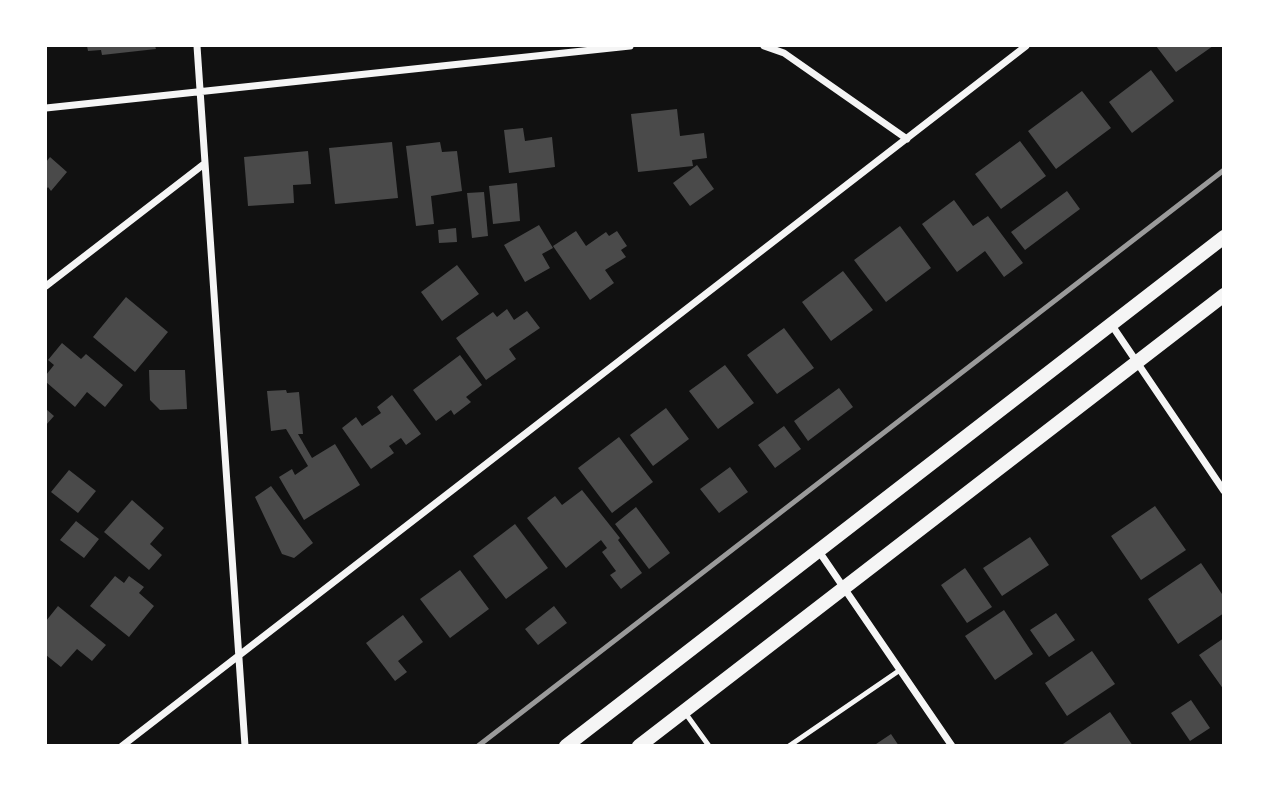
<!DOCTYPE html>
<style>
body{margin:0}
#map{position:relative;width:1269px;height:791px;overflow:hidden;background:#111;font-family:Roboto,sans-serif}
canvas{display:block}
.frame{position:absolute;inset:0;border:47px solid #fff;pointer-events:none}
</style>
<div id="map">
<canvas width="1269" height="791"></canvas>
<div class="frame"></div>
</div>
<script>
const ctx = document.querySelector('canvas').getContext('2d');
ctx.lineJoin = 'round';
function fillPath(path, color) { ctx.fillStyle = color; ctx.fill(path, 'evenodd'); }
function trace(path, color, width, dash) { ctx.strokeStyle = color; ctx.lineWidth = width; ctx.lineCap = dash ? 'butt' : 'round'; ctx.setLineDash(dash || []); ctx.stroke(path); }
fillPath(new Path2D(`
 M87,46H155L156,49L102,55L101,50L88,51Z
 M1156,46H1213L1176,72Z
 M1151,70L1174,101L1132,133L1109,102Z
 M1082,91L1111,128L1056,169L1028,131Z
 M677,109L680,136L704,133L707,158L692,160L693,166L638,172L631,114Z
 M523,128L525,141L552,137L555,167L509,173L504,130Z
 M1020,141L1046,176L1001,209L975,174Z
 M392,142L398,198L335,204L329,148Z
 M440,142L442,152L457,151L462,191L431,196L434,224L416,226L406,146Z
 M308,151L311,184L293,185L294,203L248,206L244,157Z
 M50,157L67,172L51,191L48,187L46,190V162Z
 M697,165L714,189L690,206L673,183Z
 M517,183L520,221L493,224L489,186Z
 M1067,191L1080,209L1025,250L1011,232Z
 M484,192L488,236L472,238L467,193Z
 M954,200L973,226L988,216L1023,263L1004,277L985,251L957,272L922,224Z
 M539,225L553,248L542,254L550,268L525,282L504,245Z
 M900,226L931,268L886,302L854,260Z
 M456,228L457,242L439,243L438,230Z
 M576,231L586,246L606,232L609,236L617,231L627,246L621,250L626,257L605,270L614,283L590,300L553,246Z
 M457,265L479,294L442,321L421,292Z
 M843,271L873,310L831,341L802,302Z
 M126,297L168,332L135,372L93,337Z
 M507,309L514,320L527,311L540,328L509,349L516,359L486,380L456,338L493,312L497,317Z
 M784,328L814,368L777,394L747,355Z
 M62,343L81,359L86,354L123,385L105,407L87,392L75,407L46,382V375L54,365L48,360Z
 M460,355L482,385L466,397L471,402L454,415L451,410L436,421L413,390Z
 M725,365L754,403L718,429L689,391Z
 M149,370H185L187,409L160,410L150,400Z
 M839,388L853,407L808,441L794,421Z
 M286,390L287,393L299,392L303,434H298L312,458L335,444L360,485L304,520L279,477L292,469L295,475L308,466L286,429L271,431L267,391Z
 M392,395L421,434L406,445L401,438L389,446L394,453L371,469L342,428L356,417L362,426L381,413L377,407Z
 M666,408L689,439L653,466L630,435Z
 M46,409L54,416L46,425Z
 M784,426L801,449L775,468L758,445Z
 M619,437L653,482L612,513L578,468Z
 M730,467L748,492L719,513L700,489Z
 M69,470L96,491L78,513L51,492Z
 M271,486L313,543L294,558L282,554L255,497Z
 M582,490L620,538L618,540L642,573L621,589L610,575L616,571L602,552L607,548L601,540L566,568L527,518L555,496L562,505Z
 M132,500L164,528L150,544L162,555L149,570L104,532Z
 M1155,506L1186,550L1141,580L1111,536Z
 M636,507L670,553L649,569L615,524Z
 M76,521L99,539L84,558L60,540Z
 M515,524L548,568L506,599L473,556Z
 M1030,537L1049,565L1002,596L983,568Z
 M1201,563L1224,597V613L1178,644L1148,599Z
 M965,568L992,607L967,623L941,585Z
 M460,570L489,609L450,638L420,599Z
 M115,576L124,583L129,576L144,587L139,593L154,606L129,637L90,606Z
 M58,606L106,645L92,661L77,649L61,667L46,655V621Z
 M554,606L567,623L538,645L525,629Z
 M1004,610L1033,654L995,680L965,636Z
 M1056,613L1075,640L1049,657L1030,630Z
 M403,615L423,642L398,661L407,672L395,681L366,643Z
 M1224,638V690L1199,655Z
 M1092,651L1115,684L1067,716L1045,683Z
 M1191,700L1210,728L1190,741L1171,713Z
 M1110,712L1133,746H1060Z
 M891,734L899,746H873Z`), '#4a4a4a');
trace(new Path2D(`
 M686,714L709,746
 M789,746L900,670`), '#f5f5f5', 5);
trace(new Path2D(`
 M197,46L245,746
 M764,46L784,53L907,139
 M46,108L630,46
 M46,286L204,164
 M1111,324L1224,491
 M818,550L952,746
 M122,746L1026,46`), '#f5f5f5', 7);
trace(new Path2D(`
 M566,746L1224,237
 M639,746L1224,295`), '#f5f5f5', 14);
trace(new Path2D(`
 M478,746L1224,170`), '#9a9a9a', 5);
</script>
